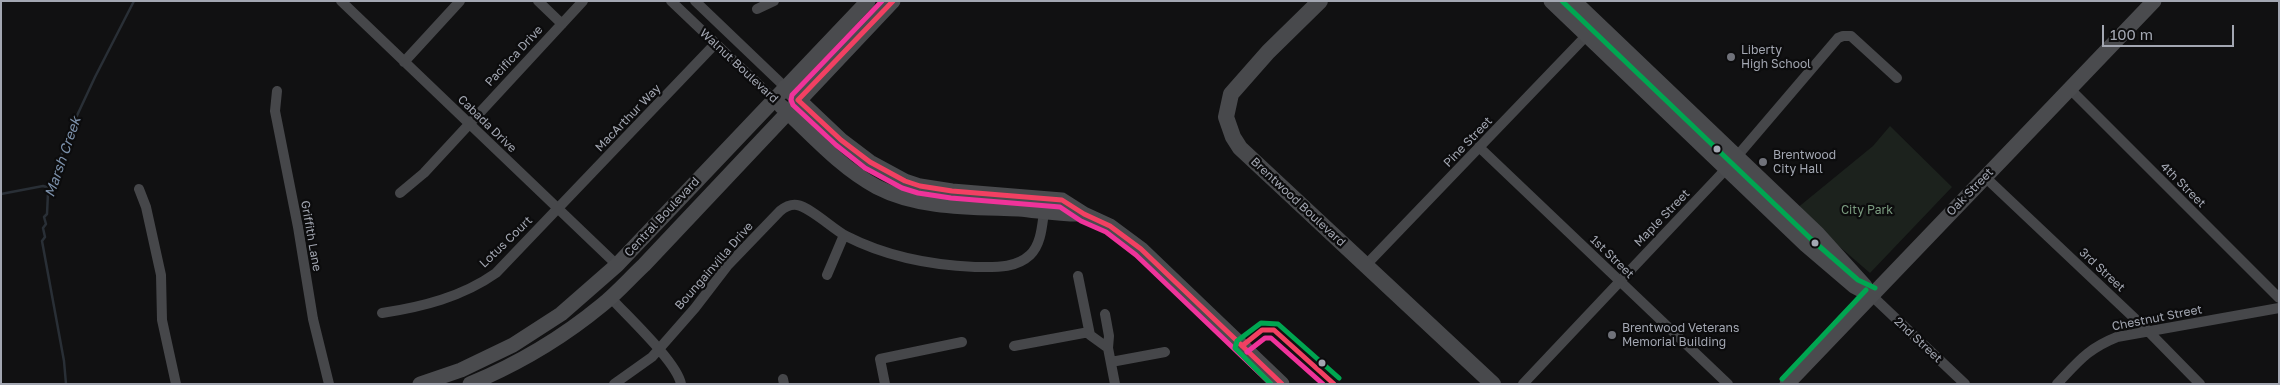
<!DOCTYPE html>
<style>
body{margin:0}
#map{position:relative;width:2280px;height:385px;overflow:hidden;background:#111112;font-family:"Golos Text",sans-serif}
canvas{display:block}
.frame{position:absolute;inset:0;border:2px solid #a3a7b2;pointer-events:none}
.scale{position:absolute;left:2102px;top:25px;width:132px;height:22px;box-sizing:border-box;border:2px solid #a3a7b2;border-top:0;padding-left:6px;font-size:15px;line-height:18px;white-space:nowrap;color:#a3a7b2;-webkit-text-stroke:4px #0c0c0d;paint-order:stroke}
</style>
<div id="map">
<canvas width="2280" height="385"></canvas>
<div class="frame"></div>
<div class="scale">100 m</div>
</div>
<script>
const ctx = document.querySelector('canvas').getContext('2d');
ctx.lineJoin = 'round';
function fillPath(path, color) { ctx.fillStyle = color; ctx.fill(path, 'evenodd'); }
function trace(path, color, width, dash) { ctx.strokeStyle = color; ctx.lineWidth = width; ctx.lineCap = dash ? 'butt' : 'round'; ctx.setLineDash(dash || []); ctx.stroke(path); }
function drawText(font, color, halo, rows, align = 'center') {
  ctx.font = font + ' "Golos Text",sans-serif'; ctx.lineWidth = 4.5; ctx.setLineDash([]); ctx.textBaseline = 'middle'; ctx.strokeStyle = halo; ctx.fillStyle = color; for (const [text, x, y, turn = 0] of rows) {
    ctx.save(); ctx.translate(x, y); ctx.rotate((+turn || 0) * Math.PI / 180); ctx.textAlign = isNaN(turn) ? turn : align; if (halo) ctx.strokeText(text, 0, 0); ctx.fillText(text, 0, 0); ctx.restore();
  }
}
fillPath(new Path2D(`
 M1890,126L1952,187L1870,273L1796,209L1873,146Z`), '#1c221d');
trace(new Path2D(`
 M1,194L43,186L50,188
 M66,384L64,361L42,241L45,237L43,228L46,224L44,217L47,214L48,193L67,140V137L95,77L134,1`), '#292f36', 2.5);
trace(new Path2D(`
 M341,1L617,265
 M538,1L562,24
 M671,1L774,99
 M695,1L785,87
 M757,9L774,1
 M404,62L460,1
 M2070,89L2279,298
 M277,91L275,111L298,227L313,319L329,384
 M1479,147L1728,384
 M1985,177L2148,331L2200,384
 M139,189L146,207L161,275L162,320L176,384
 M400,193L424,173L583,1
 M1366,265L1587,35
 M827,275L844,235
 M1078,276L1090,335L1108,348L1115,384
 M1871,295L1965,384
 M610,297C627,316 677,362 681,384
 M382,313C422,307 462,297 496,273L715,44
 M1105,314L1109,336L1108,348
 M1014,346L1089,332
 M1111,362L1165,352
 M783,379L784,384
 M614,384L652,357L695,308L728,265L780,211C785,207 791,204 797,205C810,207 833,229 846,236C887,257 929,265 975,267C994,267 1015,269 1030,255C1041,245 1042,226 1044,212
 M885,384L880,359L962,342
 M1523,384L1727,168L1838,38L1843,36H1851L1897,78
 M2057,384C2078,362 2087,349 2117,337L2279,308`), '#46474a', 10);
trace(new Path2D(`
 M1551,1L1806,245L1854,286L1871,295
 M1574,1L1818,234L1865,286
 M785,87L841,140L870,162L905,181L920,186L952,191L1062,200L1084,214L1110,226L1141,249L1282,384
 M781,106C811,134 841,168 877,187C919,209 973,207 1019,209C1041,211 1062,215 1084,214
 M420,384L461,370L513,345L561,314L617,265L868,1
 M470,384C518,364 562,338 602,305C617,293 630,278 644,265L893,1
 M1787,384L2154,1`), '#4a4b4e', 15);
trace(new Path2D(`
 M1320,1L1268,52L1231,94L1226,117L1233,137L1240,148L1493,384`), '#48494c', 16);
trace(new Path2D(`
 M893,1L798,100L841,140L870,162L905,181L920,186L952,191L1062,200L1084,214L1110,226L1141,249L1282,384
 M1242,346L1262,330H1274L1334,384`), '#f24062', 5);
trace(new Path2D(`
 M882,1L792,95L791,100L793,105L836,145L865,168L902,188L918,193L951,198L1060,207L1081,221L1106,232L1136,255L1271,384
 M1247,352L1265,338H1271L1323,384`), '#ef339a', 5);
trace(new Path2D(`
 M1562,1L1811,239L1858,280L1875,288
 M1782,379L1866,290
 M1271,384L1235,348L1237,341L1261,323L1278,324L1339,378`), '#00a651', 5);
for (const [x, y, r, color] of [
 [1731,57,5,"#70727a"],
 [1717,149,4.5,"#a3a7b2"],
 [1763,162,5,"#70727a"],
 [1815,243,4.5,"#a3a7b2"],
 [1612,335,5,"#70727a"],
 [1322,363,4.5,"#a3a7b2"]
]) { const dot = new Path2D(); dot.arc(x, y, r, 0, 2 * Math.PI); ctx.fillStyle = color; ctx.fill(dot); trace(dot, '#0c0c0d', 2); }
drawText('12px', '#a3a7b2', '#0c0c0d', [
 ["Liberty",1741,50],
 ["High School",1741,64],
 ["Brentwood",1773,155],
 ["City Hall",1773,169],
 ["Brentwood Veterans",1622,328],
 ["Memorial Building",1622,342]
], 'left');
drawText('12px', '#a3a7b2', '#0c0c0d', [
 ["Pacifica Drive",514,56,-47],
 ["Walnut Boulevard",739,66,43],
 ["MacArthur Way",628,118,-46],
 ["Cabada Drive",487,124,44],
 ["Pine Street",1468,142,-46],
 ["4th Street",2183,185,45],
 ["Oak Street",1970,192,-46],
 ["Brentwood Boulevard",1298,202,43],
 ["Central Boulevard",662,217,-47],
 ["Maple Street",1662,218,-46],
 ["Griffith Lane",311,236,80],
 ["Lotus Court",506,242,-44],
 ["1st Street",1612,257,44],
 ["Boungainvilla Drive",714,266,-49],
 ["3rd Street",2102,270,43],
 ["Chestnut Street",2157,318,-11],
 ["2nd Street",1918,340,43]
]);
drawText('12px', '#7b9c80', '#0c0c0d', [
 ["City Park",1867,210]
]);
drawText('italic 14px', '#7c91ab', '#0c0c0d', [
 ["Marsh Creek",63,157,-71]
]);
</script>
